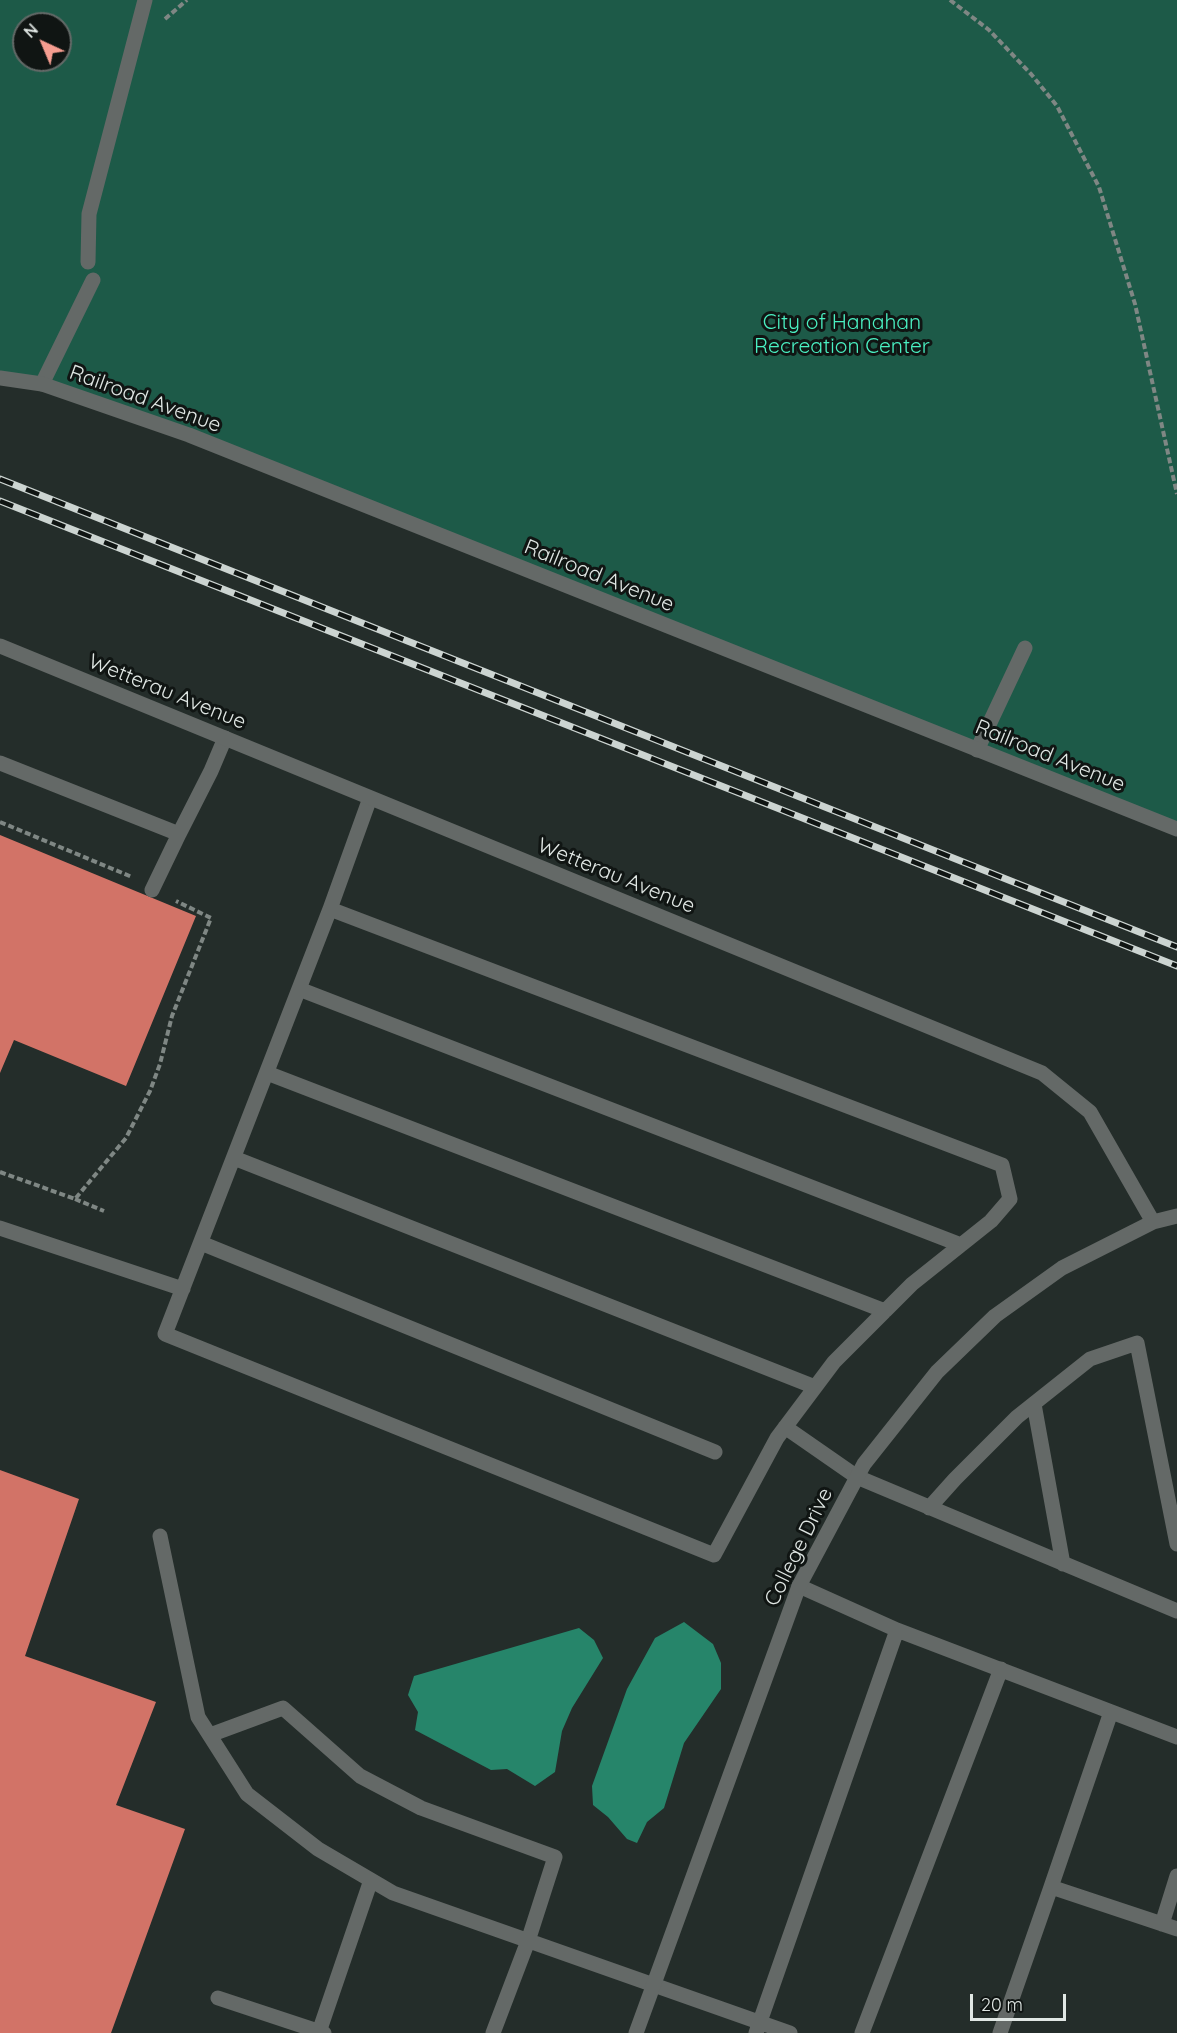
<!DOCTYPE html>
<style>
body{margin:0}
#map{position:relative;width:1177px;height:2033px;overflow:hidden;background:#242d2a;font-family:Quicksand,sans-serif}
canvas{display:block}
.north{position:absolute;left:12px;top:12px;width:60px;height:60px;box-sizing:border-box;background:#101513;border:2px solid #636967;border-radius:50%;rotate:316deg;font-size:16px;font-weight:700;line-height:24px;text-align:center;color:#e0e7e4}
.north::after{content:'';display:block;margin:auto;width:21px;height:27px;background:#f59d90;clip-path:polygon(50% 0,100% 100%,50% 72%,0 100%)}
.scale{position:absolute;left:970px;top:1994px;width:96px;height:27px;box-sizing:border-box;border:3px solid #e0e7e4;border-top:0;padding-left:8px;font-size:18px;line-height:21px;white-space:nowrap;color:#e0e7e4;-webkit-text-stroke:4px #101513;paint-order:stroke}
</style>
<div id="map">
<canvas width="1177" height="2033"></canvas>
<div class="north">N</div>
<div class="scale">20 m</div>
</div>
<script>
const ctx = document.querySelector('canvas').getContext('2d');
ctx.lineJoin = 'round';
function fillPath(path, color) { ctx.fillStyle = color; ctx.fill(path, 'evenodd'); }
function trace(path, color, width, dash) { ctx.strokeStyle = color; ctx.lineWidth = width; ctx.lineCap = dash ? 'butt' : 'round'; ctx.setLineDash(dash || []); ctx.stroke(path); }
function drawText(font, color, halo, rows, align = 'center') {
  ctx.font = font + ' Quicksand,sans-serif'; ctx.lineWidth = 6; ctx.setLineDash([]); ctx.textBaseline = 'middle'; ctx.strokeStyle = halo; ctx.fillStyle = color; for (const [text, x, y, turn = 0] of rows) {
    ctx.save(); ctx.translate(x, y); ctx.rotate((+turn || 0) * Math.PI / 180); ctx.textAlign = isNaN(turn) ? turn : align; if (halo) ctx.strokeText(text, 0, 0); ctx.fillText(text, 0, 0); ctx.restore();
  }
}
fillPath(new Path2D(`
 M0,0H1177V829L189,435L0,378ZM24,24H60V60H24Z`), '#1d5a48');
fillPath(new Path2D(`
 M684,1622L713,1644L721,1663V1689L684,1743L664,1808L647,1822L637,1843L627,1839L608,1817L593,1805L592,1786L627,1689L655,1638Z
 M579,1628L594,1640L603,1658L572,1708L562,1731L555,1772L535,1786L507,1769L491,1770L415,1730L418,1712L408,1695L414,1676Z`), '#26856a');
fillPath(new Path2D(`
 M0,835L196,916L126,1086L14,1040L0,1073Z
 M0,1470L79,1499L25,1656L156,1702L116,1805L185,1829L111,2033H0Z`), '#d27367');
trace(new Path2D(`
 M950,0L989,30L1031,74L1057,106L1099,187L1135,304L1177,494
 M165,19L187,0
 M0,822L132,877
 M0,1172L75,1199L126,1138L150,1091L160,1064L172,1016L211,918L176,901
 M75,1199L104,1211`), '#7f8784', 4, [6, 3]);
trace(new Path2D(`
 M88,262L89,214L145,0
 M42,384L93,280
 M977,750L1025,648
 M0,763L179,834L211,771L225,738
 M152,890L179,834
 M330,909L1002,1165L1010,1199L991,1221L912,1284L834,1362L777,1438L714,1555L165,1334L330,909L370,798
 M299,989L961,1245
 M267,1073L885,1311
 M234,1158L815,1387
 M0,1228L183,1289
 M201,1243L715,1452
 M1034,1404L1063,1564
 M785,1427L857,1477L1177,1611
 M929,1508L955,1479L1017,1417L1090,1359L1137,1343L1177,1544
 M160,1536L198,1717L247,1794L318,1849L393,1893L790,2033
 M799,1586L897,1630
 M210,1735L283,1708L360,1776L421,1808L555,1857L528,1941L493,2033
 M1051,1887L1111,1712
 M1162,1924L1177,1876
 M218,1998L324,2033
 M319,2032L371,1880
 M756,2033L897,1630L1177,1737
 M862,2033L1001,1669
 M1000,2033L1051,1887L1177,1929`), '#646967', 15);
trace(new Path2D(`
 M0,378L42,384L189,435L1177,829
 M0,646L1042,1073L1090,1112L1153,1222
 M636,2033L799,1586L864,1464L937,1372L995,1316L1062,1268L1153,1222L1177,1216`), '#646967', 15);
const rail = new Path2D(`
 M0,479L1177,947
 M0,501L1177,966`);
trace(rail, '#ccd4d1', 7);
trace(rail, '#101513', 4.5, [14]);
drawText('21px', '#4af0c2', '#101513', [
 ["City of Hanahan",842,323],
 ["Recreation Center",842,347]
]);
drawText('21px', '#e0e7e4', '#101513', [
 ["Railroad Avenue",145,399,20],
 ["Railroad Avenue",599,576,22],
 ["Wetterau Avenue",167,692,22],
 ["Railroad Avenue",1050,756,22],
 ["Wetterau Avenue",616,876,22],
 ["College Drive",799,1547,-64]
]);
</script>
